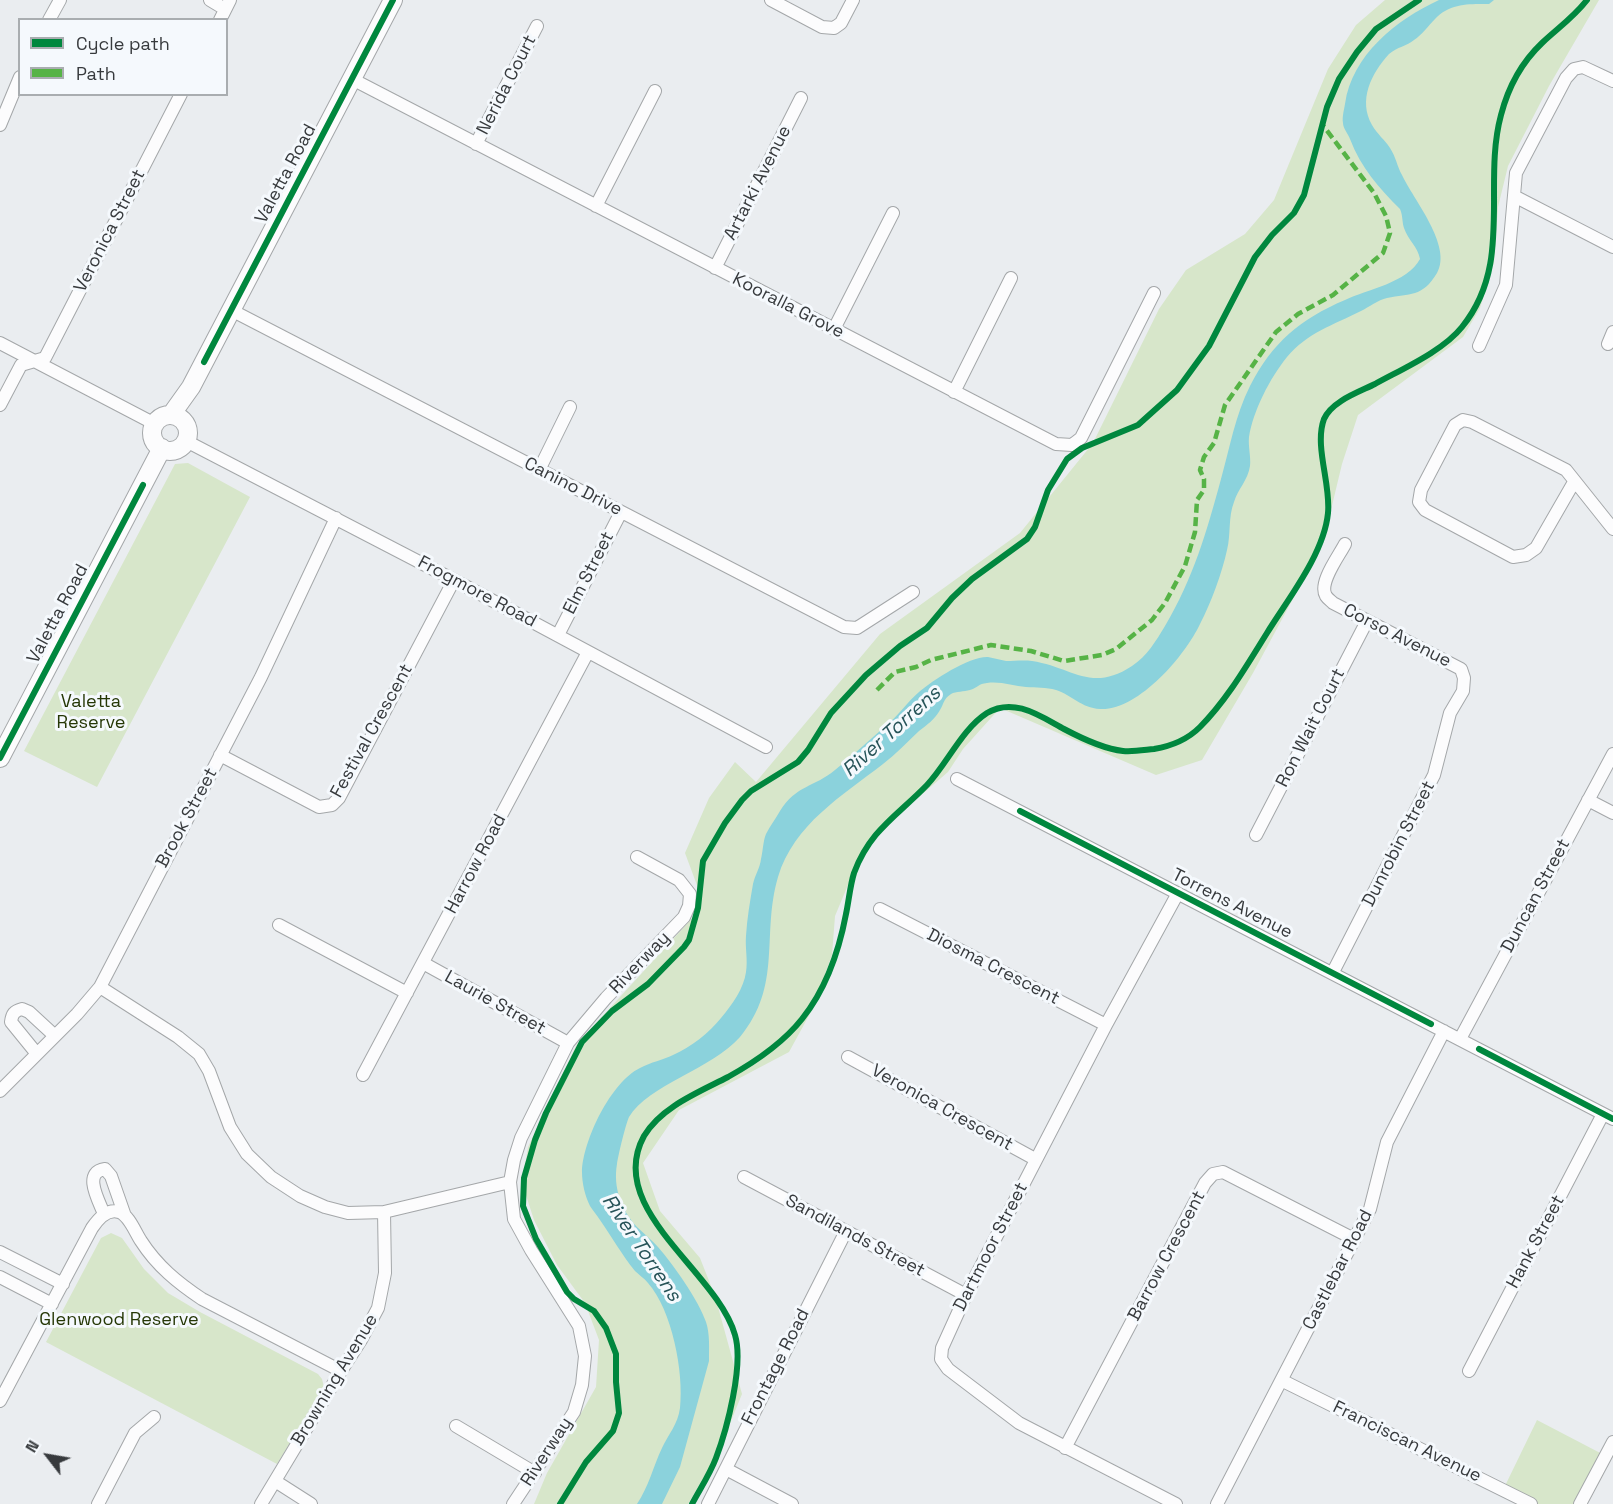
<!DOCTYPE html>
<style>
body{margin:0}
#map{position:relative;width:1613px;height:1504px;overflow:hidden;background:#eaedf0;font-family:"Space Grotesk",sans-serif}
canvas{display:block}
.legend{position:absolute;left:18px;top:18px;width:210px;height:78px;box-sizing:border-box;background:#f5f9fd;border:2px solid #a9adb0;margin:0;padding:8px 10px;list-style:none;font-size:18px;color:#373a3d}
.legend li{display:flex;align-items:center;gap:12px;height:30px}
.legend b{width:30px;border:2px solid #a9adb0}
.north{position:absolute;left:18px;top:1426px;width:60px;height:60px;-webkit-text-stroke:4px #f5f9fd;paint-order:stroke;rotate:301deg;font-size:16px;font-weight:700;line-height:24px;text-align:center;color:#373a3d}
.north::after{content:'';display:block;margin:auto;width:21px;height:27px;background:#373a3d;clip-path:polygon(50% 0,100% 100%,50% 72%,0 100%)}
</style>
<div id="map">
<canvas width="1613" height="1504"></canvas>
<ul class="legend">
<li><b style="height:8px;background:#00873e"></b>Cycle path</li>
<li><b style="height:8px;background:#56b346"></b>Path</li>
</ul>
<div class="north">N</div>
</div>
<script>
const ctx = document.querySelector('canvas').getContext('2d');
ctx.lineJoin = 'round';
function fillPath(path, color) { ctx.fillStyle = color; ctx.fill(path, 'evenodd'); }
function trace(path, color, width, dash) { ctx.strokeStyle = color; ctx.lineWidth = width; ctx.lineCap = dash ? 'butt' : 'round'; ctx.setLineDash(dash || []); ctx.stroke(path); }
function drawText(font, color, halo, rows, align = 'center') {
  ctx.font = font + ' "Space Grotesk",sans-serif'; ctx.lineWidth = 6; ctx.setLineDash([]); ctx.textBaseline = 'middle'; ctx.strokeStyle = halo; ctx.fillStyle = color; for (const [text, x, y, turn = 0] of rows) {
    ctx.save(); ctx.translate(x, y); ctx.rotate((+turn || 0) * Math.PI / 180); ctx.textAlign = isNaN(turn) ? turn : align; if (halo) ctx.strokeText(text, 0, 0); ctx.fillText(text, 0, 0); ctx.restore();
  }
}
fillPath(new Path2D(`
 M1385,0H1599L1549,86L1508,166L1498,207L1494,262L1480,308L1463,337L1358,415L1342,464L1323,543L1253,673L1202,760L1156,775L1000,708L963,749L948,772L898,815L861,854L835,916L832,955L812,1010L789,1052L679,1110L643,1163L660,1211L700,1258L715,1296L742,1394L718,1453L688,1504H534L547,1473L596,1387L599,1340L585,1303L557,1265L534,1220L522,1183L528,1147L577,1044L695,915L701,896L685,853L709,798L735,762L756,782L880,634L1020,533L1093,443L1159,309L1186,270L1245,234L1274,200L1328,69L1356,25Z
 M188,463L250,497L97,787L24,751L175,464Z
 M111,1233L122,1238L144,1269L168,1293L200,1312L318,1374L322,1379L324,1387L277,1464L46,1342L101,1238Z
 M1537,1420L1606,1456L1580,1504H1531L1503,1490Z`), '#d7e6ca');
fillPath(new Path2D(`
 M1439,0H1494L1489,4C1469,4 1450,3 1435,19C1428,26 1422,35 1414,40C1407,46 1397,47 1389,54C1371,74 1358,100 1372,125C1377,134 1385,140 1390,148C1396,157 1397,166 1402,175C1413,199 1453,246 1437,273C1422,298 1410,293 1387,298C1378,300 1369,307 1361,311C1333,325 1307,333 1287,357C1270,378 1253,411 1249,437C1248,446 1251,457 1250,466C1248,480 1238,489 1234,502C1228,517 1231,534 1227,550C1222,573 1211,603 1200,624C1185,656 1138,711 1100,709C1081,708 1072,695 1056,690C1046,687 1036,688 1026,687C1014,686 1000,681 987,683C978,684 979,687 970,690C964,692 956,691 951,694C943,699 944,704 940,710C935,719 927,725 919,731C907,742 896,754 883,764C842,796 794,824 778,877C761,935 783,985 740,1037C712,1069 648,1085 629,1117C626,1123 618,1156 617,1164C613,1187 621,1210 637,1227C644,1234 652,1240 658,1247C673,1264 699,1301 706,1322C710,1334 709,1348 709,1361L680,1467L662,1504H637C649,1486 653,1467 662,1448C668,1435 678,1424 680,1408C684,1372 672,1310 648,1283C644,1278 639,1275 635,1271C622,1255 612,1237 600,1220C597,1215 593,1211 590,1206C585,1196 582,1183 582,1172C583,1140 611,1082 640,1068C651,1062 663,1060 673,1055C691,1047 709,1033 721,1018C732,1005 744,988 746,972C748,960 745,948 746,936C747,919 750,901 753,884C755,875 760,868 761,859C763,851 763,841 766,834C770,826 776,818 780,811C796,785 815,787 835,770C854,755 870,739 888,724C899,715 907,702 919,692C933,680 970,656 988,657C994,658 1000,660 1006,661C1014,661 1024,660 1032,661C1072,667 1091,693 1132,666C1147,656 1156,641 1165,626C1193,579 1207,531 1221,479C1230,447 1235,416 1250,386C1272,343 1300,319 1345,300C1368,289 1407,283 1420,259C1418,247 1408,240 1404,228C1402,222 1403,216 1400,209C1379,188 1361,168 1350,139C1348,134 1343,128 1343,123C1342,117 1344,110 1345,104C1352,55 1396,20 1439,0Z`), '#8bd2dc');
const street = new Path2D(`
 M210,0L225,9
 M771,0L822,27L834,28L841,23L853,0
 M49,20L60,0
 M220,20L230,0
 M352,79L1056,444L1072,445L1081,438L1154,293
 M0,125L20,77
 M476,144L537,26
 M1514,196L1613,247
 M596,206L655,91
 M715,268L801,98
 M231,310L844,627L857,628L913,592
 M834,329L893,213
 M0,343L155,424
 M1608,344L1613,332
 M1479,346L1506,285L1516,173L1566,78L1574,69L1583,67L1613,81
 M954,392L1011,278
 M0,405L21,365L45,358L181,94
 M186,441L454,580L766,747
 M539,470L570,407
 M1574,482L1536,548L1526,555L1513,557L1425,510L1419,502L1421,490L1455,425L1463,420L1472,422L1566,470L1613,529
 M558,635L621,512
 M220,755L319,807L332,805L339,798L454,580
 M957,779L1613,1119
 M1588,800L1613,813
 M1256,835L1367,621
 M880,909L1106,1025
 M279,925L407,993
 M423,963L568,1043
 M1333,972L1434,775L1450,713L1463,691L1464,678L1461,669L1333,603C1331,601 1328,599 1326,596C1318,583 1339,556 1345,544
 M100,987L178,1037L199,1054L209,1071L230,1127L247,1154L271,1177L300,1196L325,1207L348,1213L384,1212L510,1182
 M1460,1039L1613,754
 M37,1054L11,1022C12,1014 14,1011 22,1009L29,1012L55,1036
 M848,1057L1035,1159
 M363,1075L588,652
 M0,1091L77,1014L100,987L261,677L336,518
 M744,1177L966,1295
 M104,1214C99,1201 82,1172 105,1169L111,1176L125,1216
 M0,1252L63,1284
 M0,1277L52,1304
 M1469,1371L1603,1114
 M1283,1381L1531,1504
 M0,1401L92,1228C98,1219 107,1208 119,1212C129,1215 135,1232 141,1241C157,1266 178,1283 202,1299L341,1371
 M456,1426L535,1473
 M1065,1448L1205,1183L1213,1174L1223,1172L1354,1239
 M726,1469L792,1504
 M275,1481L311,1504
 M98,1504L135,1433L154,1417
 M261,1504L341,1371L361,1340L378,1308L385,1273L384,1212
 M513,1504L574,1412L582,1385L585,1356L579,1326L531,1250L514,1219L510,1182L514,1160L521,1138L568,1043L606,998L684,917L689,906L690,894L679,880L637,857
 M708,1504L846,1231
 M1176,1504L1019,1423L948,1369L941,1359L942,1348L966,1295L1106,1025L1178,893
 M1217,1504L1370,1209L1387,1142L1444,1031
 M1580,1504L1613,1442`);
const secondary = new Path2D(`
 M171,415L191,387L393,0
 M152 433a18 18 0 1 1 36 0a18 18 0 1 1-36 0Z
 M0,758L162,448`);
trace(street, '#a4a7a9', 14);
trace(secondary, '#a4a7a9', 20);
trace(street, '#fcfcfd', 12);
trace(secondary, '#fcfcfd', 18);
trace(new Path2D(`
 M877,690L895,672L916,667L931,660L991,645L1031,651L1064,661L1102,655L1116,649L1152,620L1165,603L1185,566L1195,532L1197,500L1204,490V479L1200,470L1204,457L1214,443L1225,405L1276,332L1298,314L1333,295L1383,253L1390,233L1386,216L1374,193L1322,124`), '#56b346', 4.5, [9, 4.5]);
trace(new Path2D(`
 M204,362L393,0
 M0,758L143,485
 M1020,811L1431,1024
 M1479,1049L1613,1119
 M560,1504L586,1462L613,1431L619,1413L616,1382V1354L606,1328L594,1311L574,1299L567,1292L536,1239L523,1206L524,1178L535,1140L546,1113L582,1042L612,1011L648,984L684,947L689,940L698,908L703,861L725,823L742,800L751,791L798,762L808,750L831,713L866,675L900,646L927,628L952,598L972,579L1027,539L1035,527L1048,490L1067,459L1082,448L1138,425L1177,390L1209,346L1255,257L1272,235L1294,213L1304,195L1327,107L1339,79L1357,52L1376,29L1419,0
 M692,1504C700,1489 710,1474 716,1458C727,1429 744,1365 735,1335C717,1271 604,1209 644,1136C661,1107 699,1092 728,1077C755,1062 783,1043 802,1019C826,989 839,951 846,914C849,900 850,886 854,873C870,830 897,816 927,785C947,764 962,729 987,713C1014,697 1040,716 1064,729C1081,738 1104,749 1123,751C1133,752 1144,750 1154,749C1172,746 1187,740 1200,727C1227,700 1247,665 1267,633C1288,599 1324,554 1328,513C1331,484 1314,446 1324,419C1332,401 1359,392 1375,384C1402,369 1443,351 1462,327C1514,263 1482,185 1501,115C1508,88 1522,62 1542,43C1558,28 1574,17 1587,0`), '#00873e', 6);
drawText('18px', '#373a3d', '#f5f9fd', [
 ["Nerida Court",507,85,-63],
 ["Valetta Road",286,174,-62],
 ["Artarki Avenue",758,183,-63],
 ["Veronica Street",110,231,-63],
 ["Kooralla Grove",788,306,27],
 ["Canino Drive",573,487,27],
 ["Elm Street",589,573,-63],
 ["Frogmore Road",477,592,28],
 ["Valetta Road",58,614,-62],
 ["Corso Avenue",1397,636,27],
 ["Ron Wait Court",1311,728,-63],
 ["Festival Crescent",372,731,-61],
 ["Brook Street",187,818,-62],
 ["Dunrobin Street",1399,844,-63],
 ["Harrow Road",476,864,-62],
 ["Duncan Street",1536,896,-62],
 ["Torrens Avenue",1232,904,27],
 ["Riverway",640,963,-46],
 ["Diosma Crescent",993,967,27],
 ["Laurie Street",495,1003,29],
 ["Veronica Crescent",942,1108,29],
 ["Sandilands Street",855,1236,28],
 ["Hank Street",1536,1242,-62],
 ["Dartmoor Street",991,1247,-63],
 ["Barrow Crescent",1167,1256,-62],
 ["Castlebar Road",1338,1270,-63],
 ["Frontage Road",776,1367,-63],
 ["Browning Avenue",335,1380,-59],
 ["Franciscan Avenue",1407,1442,26],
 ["Riverway",547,1452,-57]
]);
drawText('18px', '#263807', '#f5f9fd', [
 ["Valetta",91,702],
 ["Reserve",91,723],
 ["Glenwood Reserve",119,1320]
]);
drawText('italic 20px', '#275459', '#f5f9fd', [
 ["River Torrens",892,732,-42],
 ["River Torrens",641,1248,56]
]);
</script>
